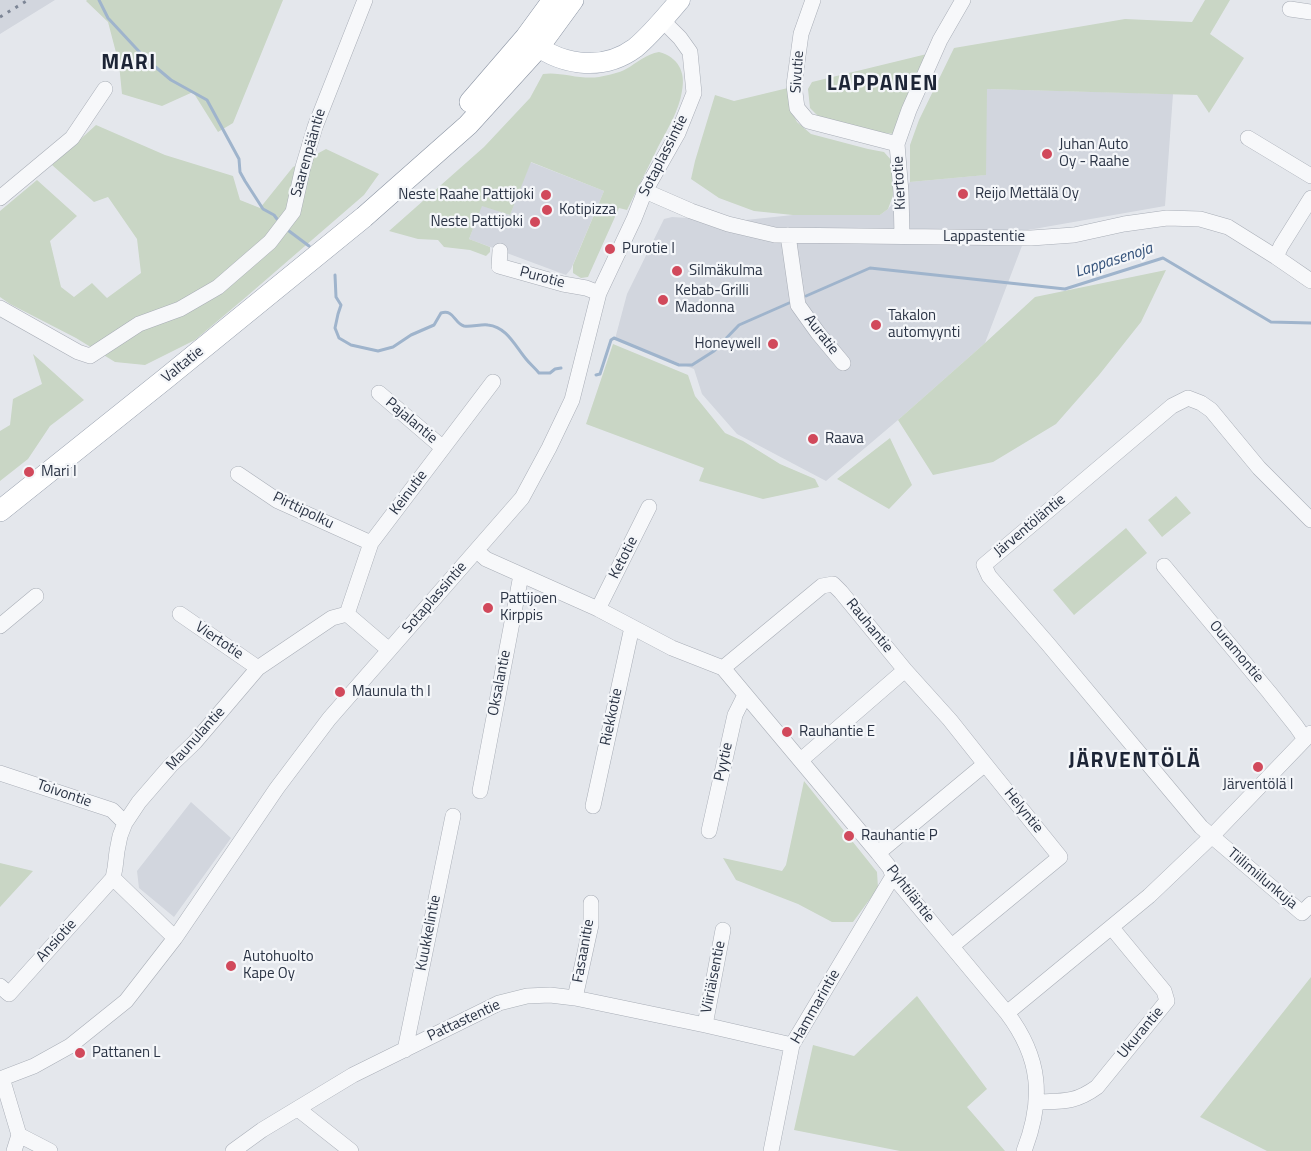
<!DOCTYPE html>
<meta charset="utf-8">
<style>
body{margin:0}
canvas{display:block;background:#e4e7ec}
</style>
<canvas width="1311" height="1151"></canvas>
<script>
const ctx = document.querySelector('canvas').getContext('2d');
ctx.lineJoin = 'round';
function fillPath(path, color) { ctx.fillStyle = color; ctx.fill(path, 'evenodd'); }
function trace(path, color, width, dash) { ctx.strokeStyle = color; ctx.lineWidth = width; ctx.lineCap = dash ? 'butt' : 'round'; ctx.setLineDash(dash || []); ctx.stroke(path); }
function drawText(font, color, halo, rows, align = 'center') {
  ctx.font = font + ' "Titillium Web",sans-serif'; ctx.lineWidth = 4.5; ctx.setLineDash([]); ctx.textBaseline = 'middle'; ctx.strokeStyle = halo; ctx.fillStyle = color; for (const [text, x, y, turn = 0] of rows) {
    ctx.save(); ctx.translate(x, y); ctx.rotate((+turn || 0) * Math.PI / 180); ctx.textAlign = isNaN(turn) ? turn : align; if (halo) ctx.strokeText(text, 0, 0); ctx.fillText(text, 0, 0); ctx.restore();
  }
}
fillPath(new Path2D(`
 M0,0H55L0,34Z
 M986,89L1173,94L1165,206L1028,230L985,343L898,420L826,481L737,434L702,394L694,369L615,339L627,294L664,219L672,217L736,221L793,215H880L888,209L910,182L985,175Z
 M530,162L604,191L571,269L566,275L469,239L482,205L510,215Z
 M191,802L231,838L174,917L139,888L137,871Z`), '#d2d6de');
fillPath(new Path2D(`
 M87,0H283L233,123L218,132L193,92L162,106L122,94L119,64L108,22L86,1Z
 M1205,0H1230L1210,34L1244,58L1209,113L1197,95L987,89L986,175L910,182V145L919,120L954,48L1125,19L1192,22Z
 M659,52C678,57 686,72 682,91C679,111 667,130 658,147C648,168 637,189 627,210L619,208L588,277L581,278L573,273V265L604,191L531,162L510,215L482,206L469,239L490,247V252L486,256L470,250L444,247L438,240L418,239L389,231L484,147L530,98L543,74C559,71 580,80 599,77C608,75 619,73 626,69C637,63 646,54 659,52Z
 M931,53L895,134L872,132L820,118L810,108L808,89L812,82Z
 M792,87L790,108L797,122L811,134L868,149L884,152L892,161L894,193L888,209L880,215H793L754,211L719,198L691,179L695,161L715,95L734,101Z
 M96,125L165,155L233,176L240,200L260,208L293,167L326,149L379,174L364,195L246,297L195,340L145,365L115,362L76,338L10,304L0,297V211L37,180L77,216L50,241L61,287L74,297L92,283L107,298L141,273L137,239L108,197L94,202L52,165Z
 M1166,270L1141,322L1099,375L1056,424L993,462L933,475L898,420L985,343L1035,297Z
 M613,344L688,375L695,396L725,433L743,441L780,464L815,479L819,487L763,499L699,481L704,468L586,424Z
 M33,354L84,400L50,426L28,459L0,481V431L10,425L13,399L42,384Z
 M890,438L912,485L889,509L837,479Z
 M1176,496L1191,513L1162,537L1148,520Z
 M1126,528L1147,553L1074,615L1053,590Z
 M804,781L877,872L878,888L853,922H832L798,904L736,880L723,858L782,871L786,865Z
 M0,863L33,871L0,907Z
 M1311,977V1151H1267L1200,1117Z
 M917,996L987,1089L967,1107L1005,1151H900L794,1130L813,1045L854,1056Z`), '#c9d6c5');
trace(new Path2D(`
 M99,0L108,18L146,59L171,80L207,100L239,159L240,172L245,181L263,209L274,215L277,219
 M289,231L309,246
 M335,275L336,297L341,305L338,314L335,328L339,338L351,345L378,351L393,347L411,335L434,325L441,313C454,309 454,323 464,326C472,327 481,324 488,325C507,327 515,346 526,359C530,364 535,368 539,373H550L555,369L561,368
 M806,296L870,268L1065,289L1163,258L1271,322L1311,323
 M596,375L600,374L611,340L614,338L679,365H692L714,351L739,325L789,303`), '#9fb4cc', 3);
const minor = new Path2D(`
 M813,0L801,34L794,85L797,108L808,121L897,144
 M1290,9L1311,12
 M1248,138L1311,176
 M645,191L691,211L728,224L775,235L1031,238L1074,235L1124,224L1167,218L1200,219L1228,227L1276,257L1311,281
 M0,198L72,138L105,89
 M788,235L798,305L818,333L843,363
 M902,236L901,192L897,144L909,110L940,40L963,0
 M500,251L499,266L563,284L586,288L599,293
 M1276,257L1281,246L1311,198
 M0,308L78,352L90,356L139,324L180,309L218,287L270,242L293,212L303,167L315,127L365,0
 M379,393L443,448
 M238,474L278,501L371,543
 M1311,520L1259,468L1211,410L1201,403L1188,398L1172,406L984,565L989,576L1048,644L1201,827L1302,913L1311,904
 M477,551L486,559L598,609L672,648L723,668L878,853L890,868L893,876L1007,1013L1149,896L1212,836L1311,733
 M1164,566L1269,692L1296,726L1305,739
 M598,609L649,507
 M180,614L258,668
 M347,614L371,543L493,382
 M0,626L36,596
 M723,668L822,586L833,584L841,592L905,670L801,760
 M905,670L950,720L985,764
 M0,773L112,810L125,823
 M480,791L521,575
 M593,806L632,627
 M709,831L735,715L745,695
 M878,853L985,764L1060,857L952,946
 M175,938L113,878L115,868L117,851L120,836L125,823L139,802L171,765L195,742L258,668L332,618L347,614L389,650
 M0,986L9,994L113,878
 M575,998L591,925V903
 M1007,1013C1041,1058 1044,1099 1024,1151
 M705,1025L723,930
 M405,1050L453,816
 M2,1078L19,1135L50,1151
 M0,1079L34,1066L70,1046L126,1001L175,938L277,788L329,719L522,498L549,448L572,400L599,293L634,219L645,191L678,133L694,93L690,52L680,38L662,20
 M1036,1102C1063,1101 1075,1103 1097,1087L1167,1001L1164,991L1112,928
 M298,1109L351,1151
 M14,1151L19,1135
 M233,1151L262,1130L353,1075L499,1003L527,996L550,995L575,998L705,1025L792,1045
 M771,1151L792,1045L893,876`);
const major = new Path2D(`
 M527,38C557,65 601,73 635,48C651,35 666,16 680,0`);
const highway = new Path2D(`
 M470,102L526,37L553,0
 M0,511L165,379L364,217L468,125L538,48L573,0`);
trace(minor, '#a9aeb7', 16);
trace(major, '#a3abb8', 21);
trace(highway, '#8b94a3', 22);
trace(minor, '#f7f8fa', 15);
trace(major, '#fff', 20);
trace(highway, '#fff', 21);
trace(new Path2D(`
 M0,17L28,0`), '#7d8696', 3, [3, 6]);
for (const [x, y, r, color] of [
 [1047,154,6,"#d1495b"],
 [963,194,6,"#d1495b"],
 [546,195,6,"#d1495b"],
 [547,210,6,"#d1495b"],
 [535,222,6,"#d1495b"],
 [610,249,6,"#d1495b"],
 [677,271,6,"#d1495b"],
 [663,300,6,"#d1495b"],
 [876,325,6,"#d1495b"],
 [773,344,6,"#d1495b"],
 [813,439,6,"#d1495b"],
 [29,472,6,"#d1495b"],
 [488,608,6,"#d1495b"],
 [340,692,6,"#d1495b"],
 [787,732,6,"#d1495b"],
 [1258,767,6,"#d1495b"],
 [849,836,6,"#d1495b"],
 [231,966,6,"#d1495b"],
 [80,1053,6,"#d1495b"]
]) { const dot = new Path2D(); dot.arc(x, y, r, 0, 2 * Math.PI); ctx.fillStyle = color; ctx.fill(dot); trace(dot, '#f4f6f9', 2); }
drawText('15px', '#2b3445', '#f4f6f9', [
 ["Sivutie",798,72,-86],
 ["Saarenpääntie",309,153,-74],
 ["Sotaplassintie",664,156,-63],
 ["Kiertotie",900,183,-93],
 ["Lappastentie",984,237],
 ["Purotie",542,278,15],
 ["Auratie",821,335,52],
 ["Valtatie",183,365,-39],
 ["Pajalantie",411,421,40],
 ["Keinutie",409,493,-53],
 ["Pirttipolku",303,511,26],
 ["Järventöläntie",1030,526,-40],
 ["Ketotie",624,558,-63],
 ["Sotaplassintie",435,598,-49],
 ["Rauhantie",869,626,51],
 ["Viertotie",219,641,34],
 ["Ouramontie",1236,652,50],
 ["Oksalantie",500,683,-79],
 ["Riekkotie",612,717,-78],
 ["Maunulantie",196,739,-48],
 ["Pyytie",724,762,-77],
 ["Toivontie",64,794,19],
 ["Helyntie",1023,811,51],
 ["Tiilimiilunkuja",1262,879,40],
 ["Pyhtiläntie",910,894,52],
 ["Kuukkelintie",429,933,-79],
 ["Ansiotie",57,941,-48],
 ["Fasaanitie",584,951,-80],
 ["Viiriäisentie",714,977,-79],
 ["Hammarintie",816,1007,-60],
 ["Pattastentie",464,1021,-25],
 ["Ukurantie",1141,1033,-50]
]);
drawText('15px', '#2b3445', '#f4f6f9', [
 ["Juhan Auto",1059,145],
 ["Oy - Raahe",1059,162],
 ["Reijo Mettälä Oy",975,194],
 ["Neste Raahe Pattijoki",534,195,"right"],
 ["Kotipizza",559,210],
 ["Neste Pattijoki",523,222,"right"],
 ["Purotie I",622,249],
 ["Silmäkulma",689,271],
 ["Kebab-Grilli",675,291],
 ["Madonna",675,308],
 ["Takalon",888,316],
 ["automyynti",888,333],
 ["Honeywell",761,344,"right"],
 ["Raava",825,439],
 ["Mari I",41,472],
 ["Pattijoen",500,599],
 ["Kirppis",500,616],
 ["Maunula th I",352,692],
 ["Rauhantie E",799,732],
 ["Järventölä I",1258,785,"center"],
 ["Rauhantie P",861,836],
 ["Autohuolto",243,957],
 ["Kape Oy",243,974],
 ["Pattanen L",92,1053]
], 'left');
drawText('italic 16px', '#34527a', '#f4f6f9', [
 ["Lappasenoja",1114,261,-18]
]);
ctx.letterSpacing = '1.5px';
drawText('bold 21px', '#1d2536', '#f4f6f9', [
 ["MARI",129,64],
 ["LAPPANEN",883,85],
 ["JÄRVENTÖLÄ",1135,762]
]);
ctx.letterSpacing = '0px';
</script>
